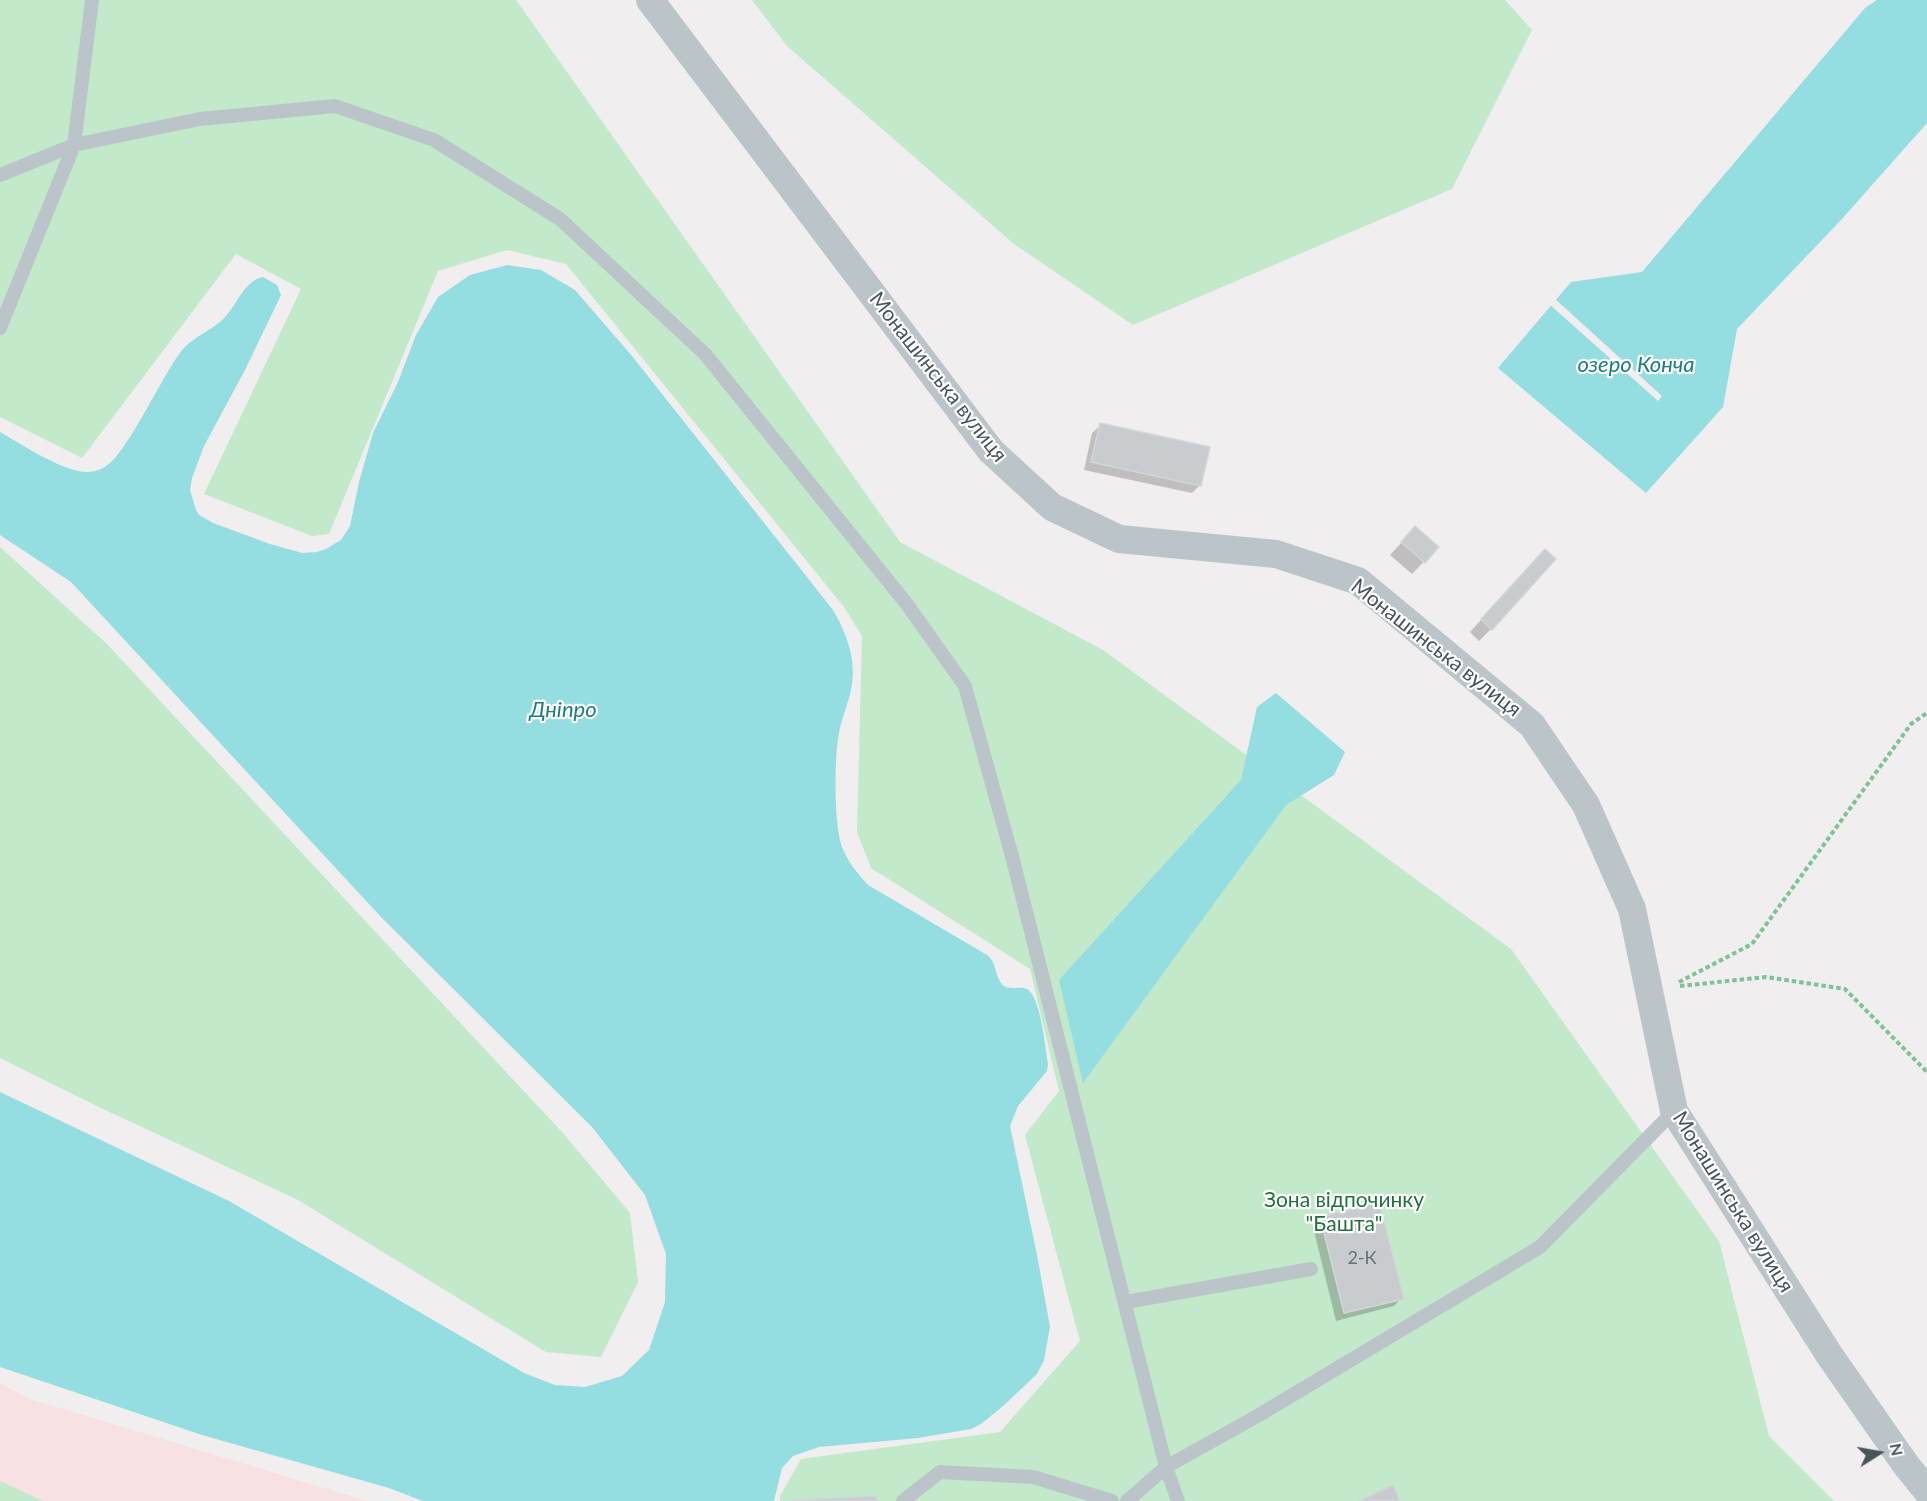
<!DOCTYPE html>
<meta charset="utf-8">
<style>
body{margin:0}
#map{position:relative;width:1927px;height:1501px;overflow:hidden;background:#f0eeef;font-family:Lato,sans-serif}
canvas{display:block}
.north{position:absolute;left:1849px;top:1423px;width:60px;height:60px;-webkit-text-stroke:4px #fff;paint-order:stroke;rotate:79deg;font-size:16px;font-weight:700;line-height:24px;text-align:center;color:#495459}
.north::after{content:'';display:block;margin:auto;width:21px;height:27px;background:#495459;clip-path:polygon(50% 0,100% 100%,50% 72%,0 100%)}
</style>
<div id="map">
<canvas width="1927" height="1501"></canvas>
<div class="north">N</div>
</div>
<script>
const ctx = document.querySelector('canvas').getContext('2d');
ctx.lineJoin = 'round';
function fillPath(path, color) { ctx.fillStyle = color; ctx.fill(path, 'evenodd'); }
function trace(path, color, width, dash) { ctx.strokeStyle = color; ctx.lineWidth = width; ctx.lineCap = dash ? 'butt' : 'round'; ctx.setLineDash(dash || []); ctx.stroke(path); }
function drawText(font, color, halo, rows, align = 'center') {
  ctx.font = font + ' Lato,sans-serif'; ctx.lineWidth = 4.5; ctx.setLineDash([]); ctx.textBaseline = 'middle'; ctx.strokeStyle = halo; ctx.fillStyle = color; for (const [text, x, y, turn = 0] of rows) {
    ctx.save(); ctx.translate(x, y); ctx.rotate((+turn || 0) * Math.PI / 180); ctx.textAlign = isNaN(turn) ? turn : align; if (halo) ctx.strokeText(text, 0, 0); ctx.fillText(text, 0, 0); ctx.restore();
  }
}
fillPath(new Path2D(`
 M0,1383L27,1398L367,1501H0Z`), '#f7e1e3');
fillPath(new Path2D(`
 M0,0H516L900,542L1103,650L1511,949L1719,1241L1769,1436L1834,1501H780V1496L801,1459L1000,1432L1080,1341L1025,1135L1059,1091L1030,969L871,868L857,832L862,636L844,607L566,264L507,250L438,271L329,534L312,536L204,494L301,289L236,254L82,458L0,417Z
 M752,0H1505L1532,30L1452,189L1133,325L1014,244L787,46Z
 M0,547L107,644L562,1132L630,1213L638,1282L601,1357L546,1352L298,1200L101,1108L0,1058Z
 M0,1481L43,1501H0Z`), '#c2e9ca');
fillPath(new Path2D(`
 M1877,0H1927V123L1841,220L1737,329L1723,407L1646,493L1498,368L1571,282L1642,272L1865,8Z
 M507,265L541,270L575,290L632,356L833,610C848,636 858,664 850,694C847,707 841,720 839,733C834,758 834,825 842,847C848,862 857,873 868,885L987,955C997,963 994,973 1001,983C1007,992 1019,985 1027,989C1041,997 1045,1048 1048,1064L1047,1071L1018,1106L1010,1126L1037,1255L1050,1327L1044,1360L1037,1374L1003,1406L981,1424L971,1429L918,1438L819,1447L793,1456L782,1468L774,1501H423L389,1488L202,1435L0,1367V1092L229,1201L524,1373L555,1385L585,1387L622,1376L649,1350L665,1302L666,1254L645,1195L592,1127L381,917L71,582L0,535V432C25,446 50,464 78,471C86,473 97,472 105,467C127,454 161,378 180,353C192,336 213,331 226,316C237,304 245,280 263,277L277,285L281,295L245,370L204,446L192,478L190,490L196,510L199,515L213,523L270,544L302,553L317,552L326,549L341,540L350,526L359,482L373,433L398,382L416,335L438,297L470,275Z
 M1276,693L1345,752L1334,775L1286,805L1083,1083L1059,980L1241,780L1257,707Z`), '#94dde0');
fillPath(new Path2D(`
 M1554,298L1662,396L1658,401L1549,304Z`), '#f0eeef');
fillPath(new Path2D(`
 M1101,425L1200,485L1192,493L1084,470L1092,433Z
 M1403,541L1437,548L1412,574L1390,555Z
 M1533,563L1491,629L1479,641L1470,632Z
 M1321,1219L1402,1298L1394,1306L1336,1321L1313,1227Z`), '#0003');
const building = new Path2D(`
 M1100,423L1210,447L1201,486L1091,462Z
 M1415,526L1439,547L1425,563L1401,542Z
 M1545,549L1556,559L1492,630L1481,619Z
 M1379,1202L1404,1299L1344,1313L1320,1217Z
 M1393,1485L1400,1501H1359Z
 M876,1496L877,1501H793V1500Z`);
fillPath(building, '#c9cccf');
trace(building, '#d3d6d9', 1.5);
trace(new Path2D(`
 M1679,982L1752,944L1911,724L1927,713
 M1680,986L1766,977L1845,989L1927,1072`), '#7ec295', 4, [4.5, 3]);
trace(new Path2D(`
 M0,175L74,145L200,119L335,106L434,140L560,219L705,354L906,603L965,686L1013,860L1166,1467L1178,1501
 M0,328L74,145L92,0
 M1126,1302L1311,1269
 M903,1501L940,1472L1033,1477L1112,1501
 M1127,1501L1166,1467L1259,1415L1540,1247L1674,1111`), '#bbc5c9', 14);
trace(new Path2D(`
 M650,0L991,451L1052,507L1119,539L1276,554L1358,581L1532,725L1586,805L1632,909L1674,1111L1830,1356L1906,1465L1927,1491`), '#bbc5c9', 28);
drawText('18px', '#697276', null, [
 ["2-К",1362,1258]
]);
drawText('21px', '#495459', '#fff', [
 ["Монашинська вулиця",938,377,52],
 ["Монашинська вулиця",1436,648,38],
 ["Монашинська вулиця",1733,1202,58]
]);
drawText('21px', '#23713d', '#fff', [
 ["Зона відпочинку",1344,1200],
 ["\"Башта\"",1344,1224]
]);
drawText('italic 22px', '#1c7e83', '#fff', [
 ["озеро Конча",1636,365],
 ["Дніпро",563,710]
]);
</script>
